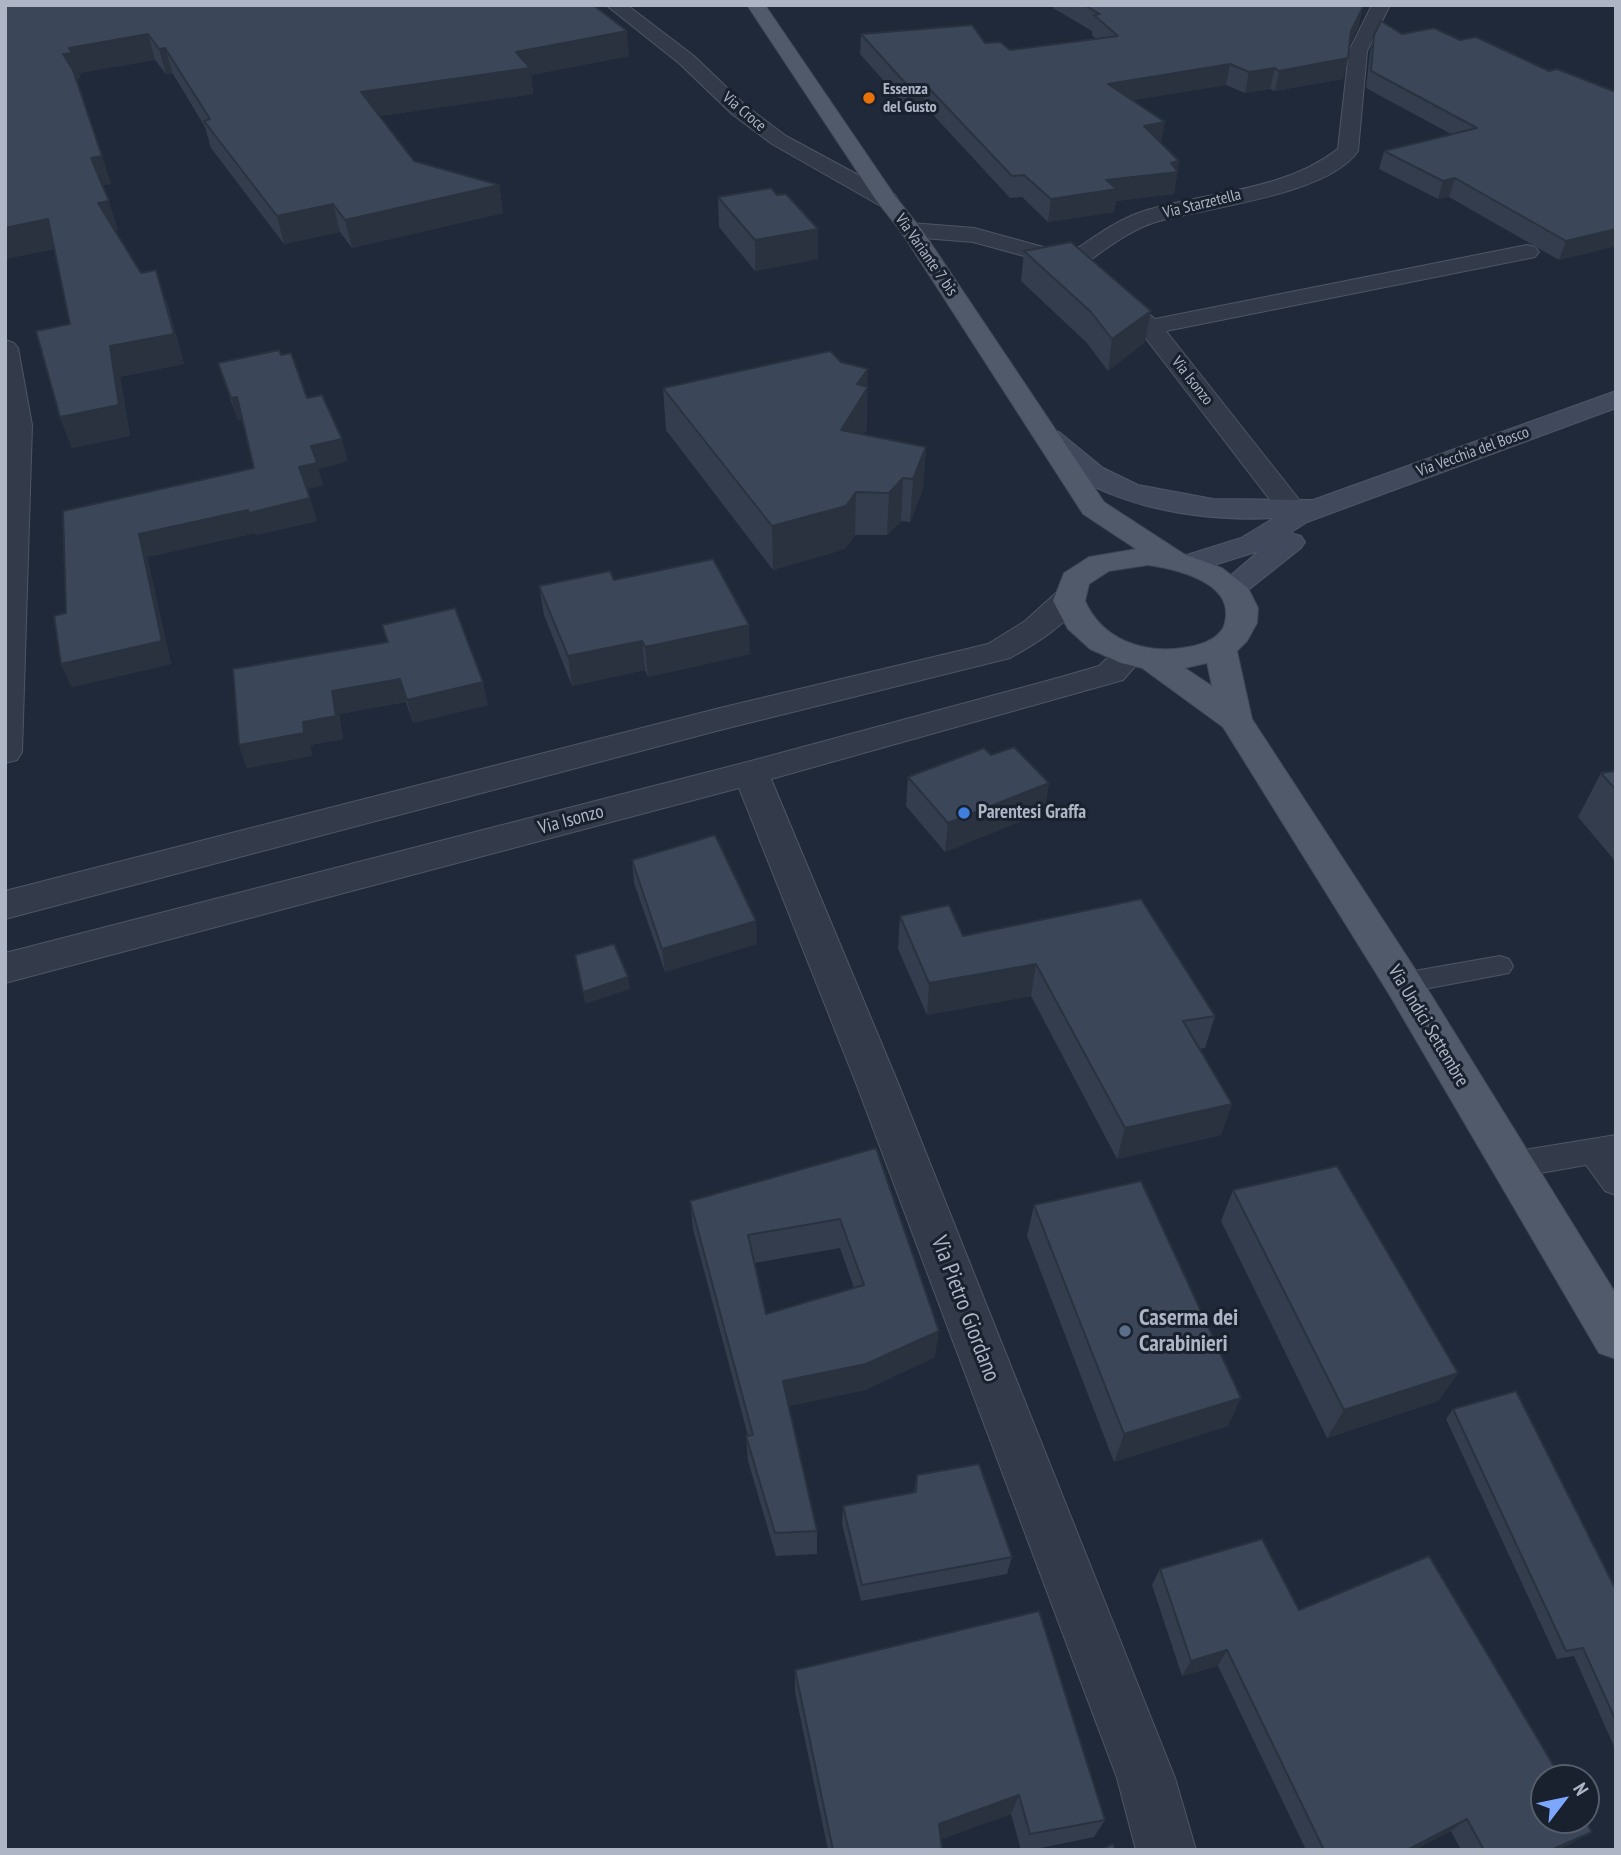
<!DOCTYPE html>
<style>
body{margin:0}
#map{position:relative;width:1621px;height:1855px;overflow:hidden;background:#202939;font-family:"PT Sans Narrow",sans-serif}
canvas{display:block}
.frame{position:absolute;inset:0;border:7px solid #aeb6c6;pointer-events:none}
.north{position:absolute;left:1530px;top:1764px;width:70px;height:70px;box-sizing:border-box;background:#19202e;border:2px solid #555c6b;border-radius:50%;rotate:58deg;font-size:19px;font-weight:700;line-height:28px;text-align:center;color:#aeb6c6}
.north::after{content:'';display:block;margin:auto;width:24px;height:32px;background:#7ca7fd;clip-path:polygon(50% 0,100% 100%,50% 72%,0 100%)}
</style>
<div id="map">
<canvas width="1621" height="1855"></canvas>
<div class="frame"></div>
<div class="north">N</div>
</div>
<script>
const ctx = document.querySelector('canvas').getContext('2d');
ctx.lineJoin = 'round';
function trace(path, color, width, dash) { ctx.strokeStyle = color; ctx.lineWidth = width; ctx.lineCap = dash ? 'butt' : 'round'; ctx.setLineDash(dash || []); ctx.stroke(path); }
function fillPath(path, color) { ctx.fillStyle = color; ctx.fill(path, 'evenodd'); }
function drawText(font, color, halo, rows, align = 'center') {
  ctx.font = font + ' "PT Sans Narrow",sans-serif'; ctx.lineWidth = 6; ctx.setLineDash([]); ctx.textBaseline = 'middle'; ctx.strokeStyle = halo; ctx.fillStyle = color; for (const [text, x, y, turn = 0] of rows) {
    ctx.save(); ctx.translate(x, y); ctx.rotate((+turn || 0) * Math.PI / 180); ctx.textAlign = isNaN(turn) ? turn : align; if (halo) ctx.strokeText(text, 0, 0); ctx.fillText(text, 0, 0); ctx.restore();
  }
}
const service = new Path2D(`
 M1500,956L1509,959L1513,966L1509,973L1403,993L1393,990L1389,983L1393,976L1403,973Z
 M1616,1135V1195L1605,1191L1586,1165L1512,1178L1501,1174L1497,1165L1501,1156L1512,1152Z`);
const minor = new Path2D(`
 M606,5H627L694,56L746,106L786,136L895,195L898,200L895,205H879L772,144L732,114L680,64Z
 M1372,5H1390L1367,51L1358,151C1328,195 1209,207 1159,221C1130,229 1105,250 1080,267L1072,269L973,242L911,237L903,235L900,230L903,225L911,223L974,228L1069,254C1093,238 1116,220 1144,211C1209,191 1282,192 1338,149L1349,51Z
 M1527,245L1535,247L1539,252L1535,257L1166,331L1312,516L1307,522L1297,525L1287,522L1141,332L1120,313L1123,308C1137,304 1144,310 1155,319Z
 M5,340L14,343L18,348L32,425L22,752L17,760L5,763Z
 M1068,590L1079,592L1084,599C1066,625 1037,643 1010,658L720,730L5,919V891L720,708L988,644L1025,621L1057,592Z
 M1129,645L1140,648L1145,655L1123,680L771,779L898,1083L1175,1778L1196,1850H1136L1117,1778L856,1083L739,788L5,983V953L751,761L1054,679L1099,666L1118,648Z`);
const secondary = new Path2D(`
 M1616,391V408L1307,522L1290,533L1301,536L1305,542L1301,548L1242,595L1231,597L1220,595L1216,588L1259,551L1188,573L1177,570L1173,564L1177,558L1241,538L1274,518C1198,522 1082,506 1035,438L1039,432L1049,430L1059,432L1103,468L1138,485L1213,499L1313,500Z`);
const primary = new Path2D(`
 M747,5H765L895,196L922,230L1104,502L1184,554L1222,568L1248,588L1258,608L1257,623L1247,641L1237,651L1252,719L1417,972L1616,1294V1359L1599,1353L1389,994L1223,727L1142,668L1121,663L1090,649L1068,629L1053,601L1064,573L1089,557L1136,549L1083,514L902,233L876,200ZM1148,565C1175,569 1229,581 1226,616C1225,622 1225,627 1221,631C1213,641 1199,645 1188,647C1146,655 1103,641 1085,601L1089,584L1109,571ZM1207,663L1212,686L1185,668Z`);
trace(service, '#4e5664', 2);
trace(minor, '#4e5664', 2);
trace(secondary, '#4e5664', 2);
trace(primary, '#3d4453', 2);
fillPath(service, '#333b4a');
fillPath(minor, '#333b4a');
fillPath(secondary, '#414a5d');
fillPath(primary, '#515a6a');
fillPath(new Path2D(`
 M5,5L629,56L531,75L533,94L380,116L414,161L499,185L503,213L352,248L340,232L284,244L211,148L205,127L173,74H166L155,60L79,73L80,78L76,79L111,184L102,185L118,230H114L141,273L166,300L184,364L120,377L130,436L72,448L60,417L70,324L54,249L5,259Z
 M1054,5H1360L1363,7L1358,27L1350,44L1348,58L1343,79L1275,91L1270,89L1245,93L1226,85L1132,100L1161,143L1179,161L1174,194L1116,201L1114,212L1048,222L1022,197L1010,198L924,105L907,107L860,54L861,34L985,43L1010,50L1096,39L1092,35V31L1053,8Z
 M1374,35L1616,246L1559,260L1449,197L1438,199L1379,169L1384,151L1451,134L1366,88L1370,52Z
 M777,195L818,229V259L755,271L719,227L718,197Z
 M1024,251L1145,342L1108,371L1087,343L1021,281Z
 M281,355L348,461L318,469L323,485L307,489L317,521L256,535V533L147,557L171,664L72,687L61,664L66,613L254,468L242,420H238L225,385L218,363Z
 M841,362L867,387V429L863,435L926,447L923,489L910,522L901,521L887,535H855L845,549L773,570L666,430L663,388Z
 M614,580L750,654L648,677L645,670L572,686L544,615L539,586Z
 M382,625L488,705L413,723L406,702L339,714L343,739L310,745L312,756L247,768L239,745L387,642Z
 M991,755L1049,783L1044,812L945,852L906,806L908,777Z
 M1616,771V862L1578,817L1601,773Z
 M632,860L756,921L757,944L665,972L634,883Z
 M900,916L1215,1016L1205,1048L1199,1049L1232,1104L1221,1135L1117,1159L1031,996L927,1015L898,949Z
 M876,1148L935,1357L865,1390L789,1406L817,1531V1554L776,1556L748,1461L746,1436H748L693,1229L690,1201ZM840,1248L854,1288L766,1314L754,1263Z
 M1233,1190L1458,1373L1438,1401L1327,1438L1221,1221Z
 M1034,1205L1228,1426L1114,1462L1027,1236Z
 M1453,1409L1616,1590V1751L1574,1656L1557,1659L1446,1419Z
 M917,1475L1012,1557L1007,1574L861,1601L842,1524L843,1506L914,1492Z
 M1160,1569L1299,1610L1592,1832L1572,1843L1558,1850H1461L1451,1831L1414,1850H1306L1218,1666L1182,1676L1152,1585Z
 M795,1670L1105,1820L1094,1837L1031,1850H1021L1011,1814L941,1839L942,1850H828L795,1692Z`), '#333d4d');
fillPath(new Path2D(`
 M1363,7L1358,27L1346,51L1351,31Z
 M627,31L629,56L531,75L533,94L366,118L361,92L516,52Z
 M148,34L155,60L79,73L80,78L71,80L63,54L69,48Z
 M165,48L173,74H166L159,49Z
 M1348,58L1343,79L1275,91L1279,71Z
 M1230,64L1226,85L1105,105L1108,84Z
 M1275,68L1270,89L1245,93L1249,72Z
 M925,84L924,105L907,107L908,86Z
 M1165,122L1161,144L1144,126Z
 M102,156L111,184L100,185L91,158Z
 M1179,161L1174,194L1116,201L1114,212L1048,222L1051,199L1106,180Z
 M1455,178L1449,197L1438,199L1443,181Z
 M499,185L503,213L352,248L345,220Z
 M109,201L118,230L108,232L98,203Z
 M333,204L340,232L284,244L277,216Z
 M48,219L58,248L5,259V228Z
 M818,229V259L755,271V240Z
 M1616,229V246L1559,260L1566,241Z
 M156,270L184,364L120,377L130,436L72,448L60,417L110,346Z
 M1151,311L1145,342L1108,371L1112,339Z
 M868,369L867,429L840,473L841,430L857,384Z
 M237,397L243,419L238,420L231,398Z
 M342,439L348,461L318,469L323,485L305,490L299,467L311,446Z
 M926,447L923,489L910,522L913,479Z
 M903,478L901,521L887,535L889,493Z
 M856,492L855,535L845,549L773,570L772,526Z
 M310,498L317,521L256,535L249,513Z
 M248,510L256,533L147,557L171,664L72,687L61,664L139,534Z
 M749,625L750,654L648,677L645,647Z
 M642,641L645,670L572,686L568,656Z
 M400,679L406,702L339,714L343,739L310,745L312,756L247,768L239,745L303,722L332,691Z
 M483,682L488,705L413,723L407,700Z
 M1049,783L1044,812L945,852L948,823Z
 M756,921L757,944L665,972L662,949Z
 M1036,964L1031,996L927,1015L929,983Z
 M628,977L630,989L585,1004L583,992Z
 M1232,1104L1221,1135L1117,1159L1125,1128Z
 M939,1331L935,1357L865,1390L784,1407L783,1381Z
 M1458,1373L1438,1401L1327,1438L1344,1410Z
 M1241,1398L1228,1426L1114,1462L1124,1434Z
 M1227,1650L1218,1666L1182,1676L1191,1661Z
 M1019,1795L1011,1814L934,1842L939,1824Z
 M1467,1819L1451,1831L1414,1850H1407Z
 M1592,1832L1572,1843L1558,1850H1551Z`), '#29323e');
const building = new Path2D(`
 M5,5H593L627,31L516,52L530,68L361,92L414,161L499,185L345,220L333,204L277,216L204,121L210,119L165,48L159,49L148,34L69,48L72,53L63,54L73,70L102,156L91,158L109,201L98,203L141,273L156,270L174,334L110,346L119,405L60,417L36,331L70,324L48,219L5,228Z
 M1084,5H1360L1363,7L1351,31L1348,58L1279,71L1275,68L1249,72L1230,64L1108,84L1165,122L1144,126L1179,161L1171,163L1178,172L1106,180L1117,189L1051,199L1024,175L1012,176L925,84L908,86L861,34L972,25L985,43L1000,42L1010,50L1118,36L1094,15L1100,14Z
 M1381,21L1402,34L1434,28L1460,40L1476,37L1549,71L1557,69L1616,92V229L1566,241L1455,178L1443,181L1384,151L1477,128L1371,71L1374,35Z
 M771,188L777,195L786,194L818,229L755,240L718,197Z
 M1071,242L1151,311L1112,339L1091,312L1024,251Z
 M279,350L281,355L291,353L307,398L322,395L342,439L311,446L317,463L299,467L310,498L249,513L248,510L139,534L162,641L61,664L54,616L66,613L63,511L254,468L237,397L231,398L218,363Z
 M830,351L841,362L868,369L857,384L868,387L841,430L926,447L913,479L903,478L889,493L856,492L846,506L772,526L663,388Z
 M713,559L749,625L645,647L642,641L568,656L539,586L610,571L614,580Z
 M455,608L483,682L407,700L400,679L332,691L336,716L303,722L304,733L239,745L233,669L388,642L382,625Z
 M1014,747L1049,783L948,823L908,777L984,748L991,755Z
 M1616,771V790L1601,773Z
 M715,835L756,921L662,949L632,860Z
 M1141,899L1215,1016L1183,1021L1232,1104L1125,1128L1036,964L929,983L900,916L949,905L963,936Z
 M614,944L628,977L583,992L575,955Z
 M876,1148L939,1331L866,1364L783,1381L817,1531L775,1533L746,1436L753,1435L690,1201ZM840,1219L864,1285L766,1314L748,1235Z
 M1337,1166L1458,1373L1344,1410L1233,1190Z
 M1141,1181L1241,1398L1124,1434L1034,1205Z
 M1516,1391L1616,1590V1721L1583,1648L1566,1651L1453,1409Z
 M979,1464L1012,1557L862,1585L843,1506L916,1492L917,1475Z
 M1262,1539L1299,1610L1429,1556L1561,1778H1544V1820H1585L1592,1832L1551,1850H1484L1467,1819L1407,1850H1324L1227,1650L1191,1661L1160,1569Z
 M1039,1611L1105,1820L1030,1834L1019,1795L939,1824L942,1850H833L795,1670Z
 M1113,1844L1115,1850H1101Z`);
fillPath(building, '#3b4759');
trace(building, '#29323e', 2);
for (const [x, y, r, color] of [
 [869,98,7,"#e8710a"],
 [964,813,7,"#3f7fe0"],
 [1125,1331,7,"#5c6f8a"]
]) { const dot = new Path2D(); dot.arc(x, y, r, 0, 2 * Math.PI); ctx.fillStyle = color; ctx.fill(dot); trace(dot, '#19202e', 2.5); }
drawText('bold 16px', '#aeb6c6', '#19202e', [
 ["Essenza",883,89],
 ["del Gusto",883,107]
], 'left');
drawText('16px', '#aeb6c6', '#19202e', [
 ["Via Croce",744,112,40],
 ["Via Starzetella",1202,204,-14],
 ["Via Variante 7 bis",926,255,55],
 ["Via Isonzo",1192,381,52],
 ["Via Vecchia del Bosco",1473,452,-20]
]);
drawText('bold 19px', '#aeb6c6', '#19202e', [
 ["Parentesi Graffa",978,813]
], 'left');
drawText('19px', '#aeb6c6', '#19202e', [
 ["Via Isonzo",571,820,-15],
 ["Via Undici Settembre",1428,1026,59]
]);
drawText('23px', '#aeb6c6', '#19202e', [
 ["Via Pietro Giordano",965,1309,69]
]);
drawText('bold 23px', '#aeb6c6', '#19202e', [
 ["Caserma dei",1139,1318],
 ["Carabinieri",1139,1344]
], 'left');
</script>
